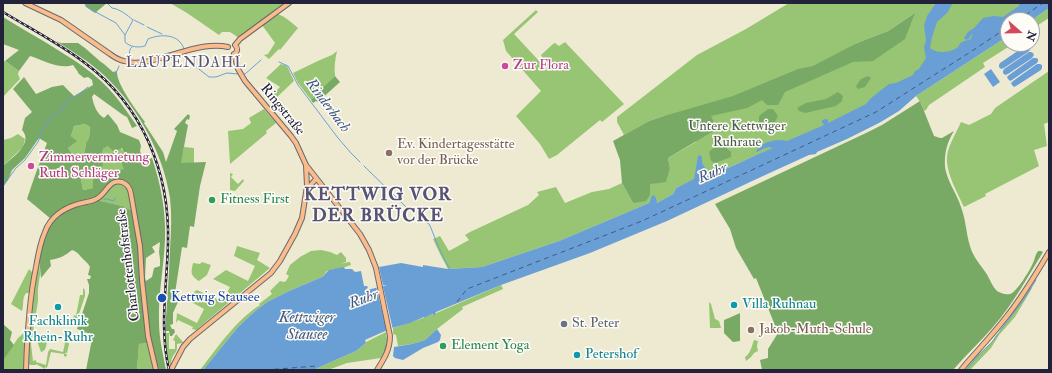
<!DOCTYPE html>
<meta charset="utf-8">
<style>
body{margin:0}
#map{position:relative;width:1052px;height:373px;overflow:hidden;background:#eeead2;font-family:"IM FELL Double Pica",serif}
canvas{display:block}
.frame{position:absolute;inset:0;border:4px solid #22223b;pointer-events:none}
.north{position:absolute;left:1000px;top:12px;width:40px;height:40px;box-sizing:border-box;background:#fdfcf7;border:1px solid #a5a5ac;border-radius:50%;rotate:110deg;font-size:11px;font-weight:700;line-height:16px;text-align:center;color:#22223b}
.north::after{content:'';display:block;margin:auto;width:14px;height:18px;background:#d1495b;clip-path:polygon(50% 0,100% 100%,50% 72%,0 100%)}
</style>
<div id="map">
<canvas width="1052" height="373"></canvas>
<div class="frame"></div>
<div class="north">N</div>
</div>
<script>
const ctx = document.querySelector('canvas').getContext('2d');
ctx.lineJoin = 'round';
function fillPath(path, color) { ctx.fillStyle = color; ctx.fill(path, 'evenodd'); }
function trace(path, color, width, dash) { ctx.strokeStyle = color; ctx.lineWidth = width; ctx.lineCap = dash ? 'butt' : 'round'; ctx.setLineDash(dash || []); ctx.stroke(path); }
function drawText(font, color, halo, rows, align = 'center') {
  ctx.font = font + ' "IM FELL Double Pica",serif'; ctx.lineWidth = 3; ctx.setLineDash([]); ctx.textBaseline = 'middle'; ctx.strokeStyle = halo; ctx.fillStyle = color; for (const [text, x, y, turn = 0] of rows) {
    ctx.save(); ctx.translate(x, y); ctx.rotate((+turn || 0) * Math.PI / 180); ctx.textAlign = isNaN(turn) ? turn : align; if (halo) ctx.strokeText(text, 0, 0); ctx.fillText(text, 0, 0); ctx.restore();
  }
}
fillPath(new Path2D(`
 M170,3H286L239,38L230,32H222L219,35L187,13Z
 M789,3H1032L880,101L709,176C708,170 704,168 702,162L695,179L676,188L673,194L657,203L651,197L649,203L559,241L482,267L448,269L441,256L433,239L440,236L449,251L469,240L465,235L470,232L528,205L539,195L537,192L556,187L565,203L592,192L609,189L622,183L633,203L650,195V184L670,168L668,158L696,142L664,116L649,121L624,135L617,122V117L697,55L746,29ZM915,13L886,35L847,49L857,43L888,31Z
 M1049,8V18L1032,29V20Z
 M536,10L538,12L514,34L541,63L544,61L541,55L553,44L555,43L559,46L565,42L624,104L602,122L600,120L557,155L549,159L540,144L516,116L541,91L506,51L503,40Z
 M277,14C285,16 292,23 298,28L280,50L279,49L269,59L264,55L268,54L275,43L262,25Z
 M1008,36V44H1013L983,63L985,67L929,105L926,110L924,111L921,103L916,96Z
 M337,51C335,59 334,68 335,76L322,88L311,100L298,83L293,73L320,60L332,55Z
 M5,61L19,71L18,74L20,79L3,97V62Z
 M281,64L287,66L294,81L275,99L271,96L280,87L266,78Z
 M1049,71V122L1044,124L1047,146L1034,150L1039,166L985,194L986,196L964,207C957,191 943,169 948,151C951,141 957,131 961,122L969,125L991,114L995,108Z
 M264,109L276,123L266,131L267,133L230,164L228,131L243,129L251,123L249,118Z
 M85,124L90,127L89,138L86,143L84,154L76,160L68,148L76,141L71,136L74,126Z
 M18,134L25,139L23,147L3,166V140L11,138Z
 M108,146L121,148L124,153V169L112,171L93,188L83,190L80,174L85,169L103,164L102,155L103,149Z
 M184,147L194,148V163L180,164Z
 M230,173L233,174L231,177L238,184L243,179L244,181L235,191L230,190Z
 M119,183L125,185L128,188L133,211L122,206L99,201L112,185Z
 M237,246L260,253L257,260L270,268L196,330L192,329L193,327L178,320L176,323L177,313L197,323L204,309L184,298L197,290L223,302L230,287L213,279L226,270L248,281L255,266L234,256Z
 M321,250L330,252L337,255L341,252L346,258V262L340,264L349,262H350L351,265L336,270L335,269L327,271L322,277L289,291L267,302L254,312L238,327L203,370H200C218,347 235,321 260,305L259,304L272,294L270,291L280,281L284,282L286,281L289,276L286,274L290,265L300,257L311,251Z
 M39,258L40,274L38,289V301L31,344L33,361L36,360V362L46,365L48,352L50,349L63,352L65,343L63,342L64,339L67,340L66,341L68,342L69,344L67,353H65V354H67L66,357L64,356V354L51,352L47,368L45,367V369L36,364V365H30L28,363C28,328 33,293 39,258Z
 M202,262L211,265L207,275L199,281C190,275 191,273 193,263L200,264Z
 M29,269L33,273L29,293H26C22,298 24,305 22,311L11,304Z
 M501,285L503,289L462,307L463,309L437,329L425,340L412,344L398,346L396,335L393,334V328C407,324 420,319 434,314Z
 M1031,287L1032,288L1015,317L999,335L991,348L970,370H965L979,354L992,342L995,337L1014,312Z
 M84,288L85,292V296L76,323H71L67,321L68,319L73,320L74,315L76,316L80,295H83V289Z
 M709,302L711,304L715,319L719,321L721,328H710Z
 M26,331L25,370H3V361L18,338Z
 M386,332C388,342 386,350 381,358L347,363L328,370H313L356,351L366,343V342Z
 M165,333H169V349H175V341L173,340L176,334L183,342V343L177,344C177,351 177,351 173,356C171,359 171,363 171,366C165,358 166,343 165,333Z
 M35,335L47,342C46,346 46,351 41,352L37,341L33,342Z
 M754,340L758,341L757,346L758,351L754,353L751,357L746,361L745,357C750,354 752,346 754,340Z
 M148,343L154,370H137L139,344Z`), '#97c573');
fillPath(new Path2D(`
 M84,3H107L95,13L86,7Z
 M915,13L905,39L873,61L853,62L785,92L778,105H767L762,100L747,108L711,116L717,129L668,158L670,168L666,182L650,184V195L646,201L633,203L622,183L620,160L613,141L649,121L664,116L733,96L798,69L813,66L857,43L888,31Z
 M3,17C15,24 27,32 40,39C64,54 90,68 109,89C120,101 128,113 137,126L132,128L127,117L123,115L94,94L92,97C94,105 96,113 104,118L108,114L117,125L120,132L139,140L141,146L140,151L144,161L152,158C161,185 166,211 165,239C164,267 158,294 159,322C159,338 163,354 166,370H158L149,336L143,281L131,187L117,180L98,197L82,202L51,219L27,199C33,180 40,162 47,143L39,138L25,158L12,170L8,180L3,187V166C12,158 34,143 22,130L25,118L32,112L13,89L24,77L36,94L52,87L63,85L74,96L93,85L92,80L88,77L84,78L78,73V72L73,65C60,70 43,60 30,56L19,71L5,61L19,50L3,44ZM85,124L90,127L89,138L86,143L84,154L76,160L68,148L77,141L71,136L74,126ZM108,146L114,152L122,148L124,153L120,159L124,169L111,171L106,176L102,175L93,179V188L83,190L80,174L85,169L93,172L101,169L103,164L102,155L103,149ZM160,242L159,252L160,259V266L154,268L152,277L146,281L145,278L146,258L155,252L152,247Z
 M56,41L61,43H78L85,48L101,62L104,64L113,72L117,71C116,84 137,111 145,122L144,123L163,152L166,162L177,131L174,129L188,114L190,116L189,120L187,119L185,123L188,125L181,163L206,162L200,186L194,227L190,226L187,248L182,247L174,300L178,302L173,313V324L170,325L172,329H174L175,332L172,336H170L169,331H165C167,304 169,277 170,249C171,232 172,215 170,198C163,151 134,100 98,70C85,59 70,50 56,41Z
 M335,76L340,82L318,102L316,101L313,103L311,100L322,88Z
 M868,76L871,78L865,87L858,89L856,86L861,79Z
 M838,92L843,96L842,101L836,106L805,113L799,111L797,108L806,103L826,99Z
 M920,101L934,136L940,138H942L954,131C947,142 944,154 945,167C947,181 957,194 961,207C966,220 966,233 970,246C973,257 980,264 986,273C990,279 992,286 997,291C1001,293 1005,295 1010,294C1017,292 1030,270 1033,263C1035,259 1035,255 1038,251H1041L1043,252C1027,278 1013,304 993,327C980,342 966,355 953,370H762L760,360L768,358V349L778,333L756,278L754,279L736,248L730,229L715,204L866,133L882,125Z
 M768,109H773L778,116L775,122L762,128L759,123V116Z
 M717,145L725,147L731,152V157L715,163L711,161L709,152Z
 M96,200L122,206L133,211L138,235L148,343L139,344L137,370H86L93,334L83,332V331L77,329L89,293V285L87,279H90L91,276L88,275L90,267C88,263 86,262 83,259C79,255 78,252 72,250C65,256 58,259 50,260L51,266L50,267L41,278L39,257L42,243L49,227L58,215L70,208Z
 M740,313V341L733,342L724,333V320L729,318Z
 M3,324L12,332L10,340L14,345L3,361Z`), '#79aa65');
fillPath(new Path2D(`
 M936,3H953L947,13L937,22L932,37L930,48C937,54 950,53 958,47C959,45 960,43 962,42C963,41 968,40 971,39L972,35L971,34L970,38L966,40L964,38L968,32L974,28L983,18L994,16L1003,17L1019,6V3H1049V8L1032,20H1008V36L916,96L899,111L879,123L847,139L817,152L816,154L809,155L750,182L748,183L667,221L590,253L501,285L436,312L434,316L433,314L426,317L425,318L424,317L410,323L392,328L365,340L366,343L356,351L313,370H203L238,327L254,312L267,302L289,291L322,277L329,270L344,267L345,269H352L355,272L361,271L364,286H367L368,288L366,289L367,290L387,285H383L379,267L401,263L423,267V265L448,269L482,267L559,241L649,203L651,197L654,195L656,198L657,203L673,194L676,188L694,179L698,156L700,155L702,157C701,167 708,168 710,176L772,148L770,147L765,148L757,152L756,151C762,142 776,138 787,141L824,125L822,122V120L826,119L828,120V123L866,104L871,98L889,84L896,83L913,75L915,71L919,69L926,58L924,47L926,40L924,26L927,16Z
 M1025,46H1027L1029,47L1030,50L1028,52L1004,68L1001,69L999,67V65L1000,63Z
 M1029,52H1031L1033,53L1034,55L1032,58L1008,74L1005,75L1003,73V71L1004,69Z
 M1033,58H1036L1038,59V61L1037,63L1012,80L1010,81L1008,79L1007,77L1009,75Z
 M1037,64H1040L1042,65V68L1041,70L1016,86L1014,87L1012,85L1011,83L1013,81Z
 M991,69L1000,82L993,87L984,74Z
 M437,329L441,335L440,340L438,342L423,348L403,360L395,358L393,356L394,347L412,344L425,340Z`), '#6a9fd6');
fillPath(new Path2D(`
 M378,265L393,330L387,332L376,286L381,285L377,266Z`), '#eeead2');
trace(new Path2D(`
 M86,3L88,7L92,10L116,23L125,35V42C130,47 138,48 145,46L148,39C160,34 179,33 184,49
 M107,3L112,8C120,9 127,15 133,20L125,35
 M134,20L144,25
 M147,27L162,34
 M186,54L190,62L209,77H216L227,73L238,74
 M128,58C131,54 128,49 132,47
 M279,62L288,66L298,85L338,138L351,153L360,162
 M114,73L117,71L119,66
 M243,74H245L261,60
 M364,166L406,207
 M3,186L16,168L25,160L38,142C40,138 40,136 41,132C43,127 45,129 47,122L51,119C53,113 59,113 63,108C64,106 64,104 66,102C68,99 71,98 74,97C79,94 83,91 88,87
 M104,199H107L114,201L115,198
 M422,219L429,224L431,228L438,246L450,270
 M1000,331L1025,298L1036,280
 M966,370L980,354L993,341L998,334`), '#6a9fd6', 1);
trace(new Path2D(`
 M1018,20L1043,3
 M457,302L467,289L642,221L767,163L876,112L972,51L1008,27
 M265,370L317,366`), '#425a81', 1, [5, 4]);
const major = new Path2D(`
 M25,3L61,20L110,54C114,57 119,60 124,61C137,65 151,61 164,57C184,52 208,42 228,47
 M235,45L240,39L289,3
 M234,54L238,69L245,81L291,136L296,143L306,165L360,234L369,250L376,268L390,336C390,350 384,359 377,370
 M234,54C238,52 238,48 235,45
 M307,189L316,179
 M26,370C27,335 29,301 36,267C38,255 40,243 45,232C50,217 64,208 78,204C84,202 91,202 96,199C106,195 109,178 122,182C128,184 130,188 131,194L140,246L142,280L148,336L156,370
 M171,370L183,347L190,339L271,273L280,261L295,234L302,218L307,186L306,165
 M961,370L965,365C979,349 994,333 1007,316C1023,296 1036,274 1049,252`);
trace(major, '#696870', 6);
trace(major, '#fabc8b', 4);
const rail = new Path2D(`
 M3,12C31,29 60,44 85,63C143,106 170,173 168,243C167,286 159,328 169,370`);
trace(rail, '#22223b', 2.5);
trace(rail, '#fdfcf7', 1, [3]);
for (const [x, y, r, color] of [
 [505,66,4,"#d1479c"],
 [389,153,4,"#8d6e63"],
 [31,166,4,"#d1479c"],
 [212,200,4,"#2e9e5b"],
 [162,298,5,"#1a4fb4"],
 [734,305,4,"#0f9aa8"],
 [58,307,4,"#0f9aa8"],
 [564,324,4,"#6b7280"],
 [751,330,4,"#8d6e63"],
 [443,346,4,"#2e9e5b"],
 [577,355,4,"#0f9aa8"]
]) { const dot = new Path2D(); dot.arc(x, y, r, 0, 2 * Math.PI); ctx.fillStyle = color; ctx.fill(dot); trace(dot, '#fdfcf7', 1.5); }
drawText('14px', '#b23c85', '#fdfcf7', [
 ["Zur Flora",513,66],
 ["Zimmervermietung",39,158],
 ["Ruth Schläger",39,174]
], 'left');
drawText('14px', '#22223b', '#fdfcf7', [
 ["Ringstraße",282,110,51],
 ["Charlottenhofstraße",129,265,-97]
]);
drawText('14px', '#4b5b4f', '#fdfcf7', [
 ["Untere Kettwiger",737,127],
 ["Ruhraue",737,143]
]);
drawText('14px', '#785e54', '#fdfcf7', [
 ["Ev. Kindertagesstätte",397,145],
 ["vor der Brücke",397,161],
 ["Jakob-Muth-Schule",759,330]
], 'left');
drawText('14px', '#27864d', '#fdfcf7', [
 ["Fitness First",220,200],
 ["Element Yoga",451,346]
], 'left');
drawText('14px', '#164399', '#fdfcf7', [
 ["Kettwig Stausee",171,298]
], 'left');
drawText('14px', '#0d838f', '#fdfcf7', [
 ["Villa Ruhnau",742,305],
 ["Fachklinik",58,322,"center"],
 ["Rhein-Ruhr",58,338,"center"],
 ["Petershof",585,355]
], 'left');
drawText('14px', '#5b616d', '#fdfcf7', [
 ["St. Peter",572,324]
], 'left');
ctx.letterSpacing = '1px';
drawText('15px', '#565374', '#fdfcf7', [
 ["LAUPENDAHL",186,64]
]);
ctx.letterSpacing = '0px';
drawText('italic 15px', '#425a81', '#fdfcf7', [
 ["Rinderbach",327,106,53],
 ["Ruhr",713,174,-24],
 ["Ruhr",364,300,-20],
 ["Kettwiger",307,319],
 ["Stausee",307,336]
]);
ctx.letterSpacing = '1px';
drawText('bold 18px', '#565374', '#fdfcf7', [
 ["KETTWIG VOR",378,196],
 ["DER BRÜCKE",378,217]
]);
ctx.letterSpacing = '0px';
</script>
